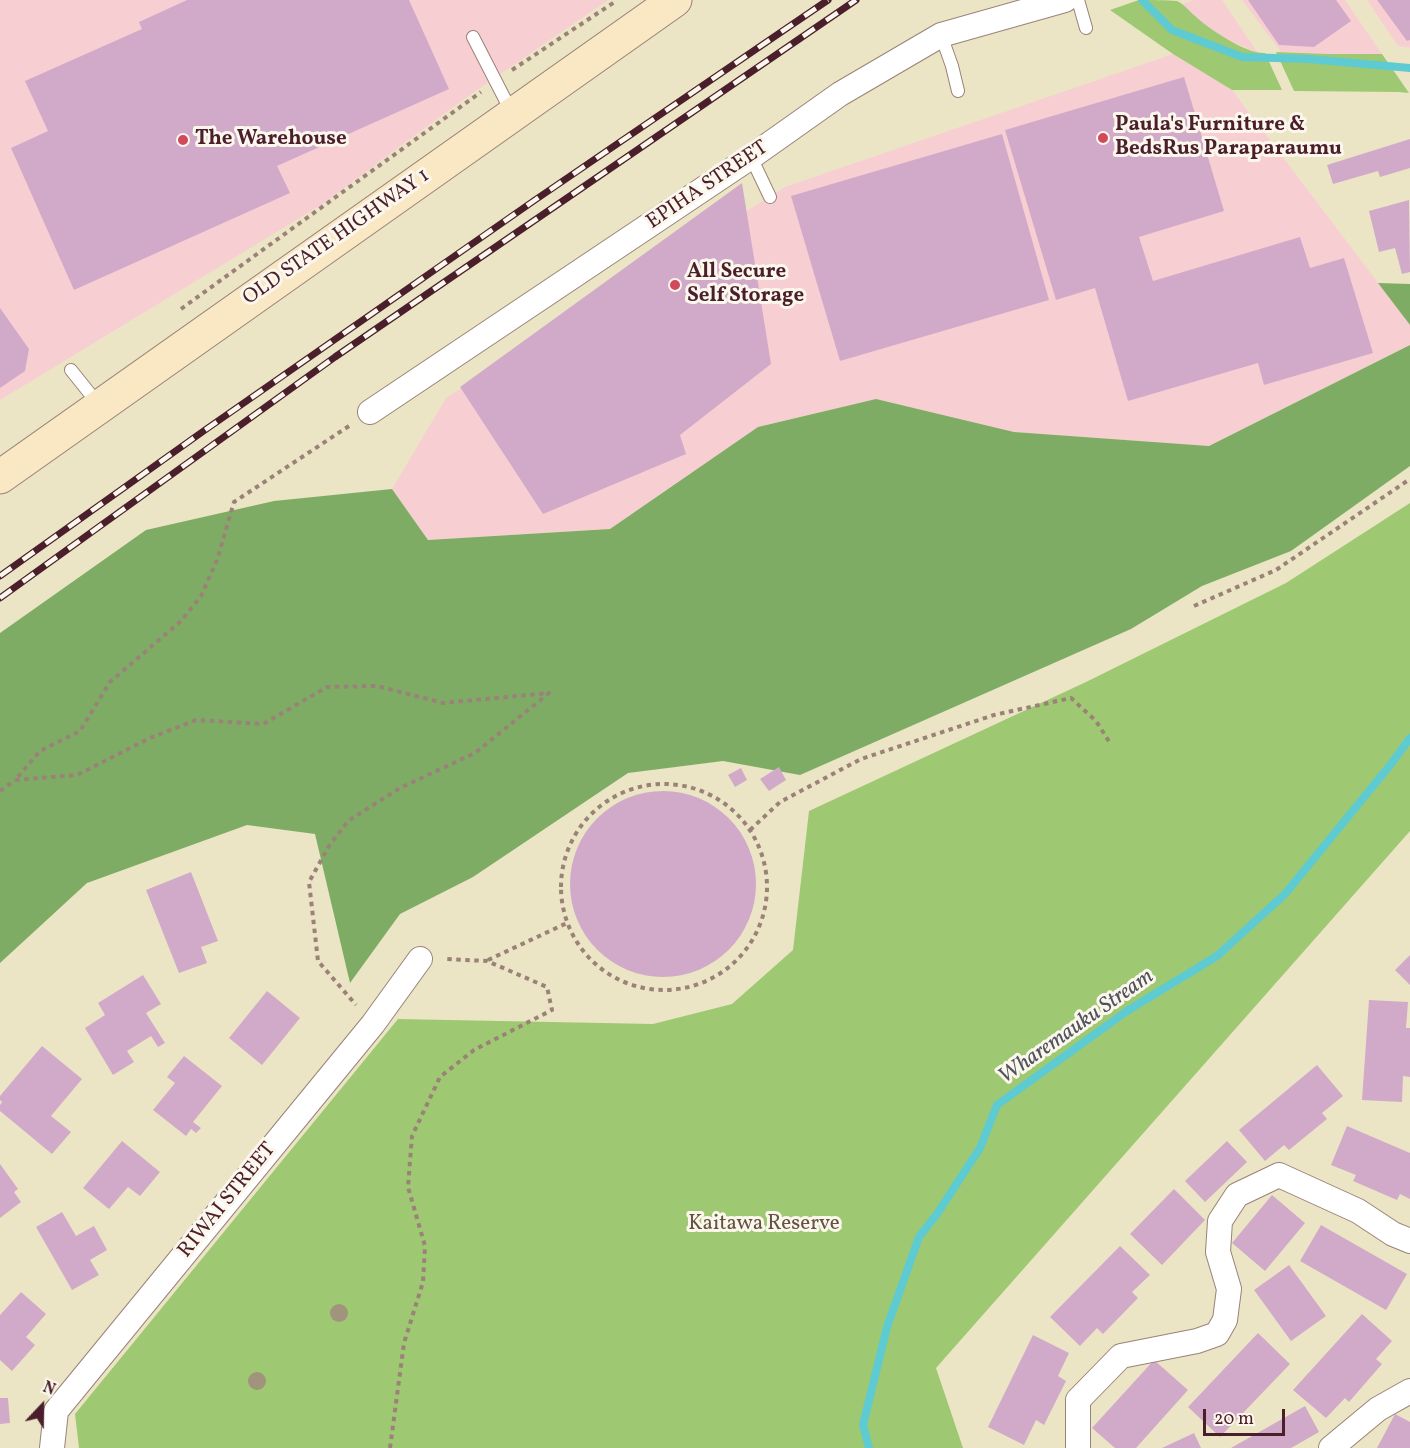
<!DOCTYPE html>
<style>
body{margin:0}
#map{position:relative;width:1410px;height:1448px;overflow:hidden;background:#ebe5c5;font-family:Vollkorn,serif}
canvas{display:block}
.north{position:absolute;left:12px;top:1376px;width:60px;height:60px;-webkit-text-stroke:4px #fbf7ec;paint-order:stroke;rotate:22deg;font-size:16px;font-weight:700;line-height:24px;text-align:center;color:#4a1f2b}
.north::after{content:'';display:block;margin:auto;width:21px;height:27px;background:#4a1f2b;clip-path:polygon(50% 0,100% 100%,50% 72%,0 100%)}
.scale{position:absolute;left:1203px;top:1409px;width:82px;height:27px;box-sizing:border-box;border:3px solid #4a1f2b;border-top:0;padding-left:8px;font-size:18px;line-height:21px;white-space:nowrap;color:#4a1f2b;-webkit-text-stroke:4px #fbf7ec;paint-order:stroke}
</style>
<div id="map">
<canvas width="1410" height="1448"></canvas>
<div class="north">N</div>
<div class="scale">20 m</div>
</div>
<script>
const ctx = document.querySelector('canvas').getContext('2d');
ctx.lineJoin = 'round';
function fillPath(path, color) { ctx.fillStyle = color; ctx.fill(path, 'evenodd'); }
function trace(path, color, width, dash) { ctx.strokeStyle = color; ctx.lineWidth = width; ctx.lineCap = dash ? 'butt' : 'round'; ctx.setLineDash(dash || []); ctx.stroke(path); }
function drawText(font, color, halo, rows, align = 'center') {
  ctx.font = font + ' Vollkorn,serif'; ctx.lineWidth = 6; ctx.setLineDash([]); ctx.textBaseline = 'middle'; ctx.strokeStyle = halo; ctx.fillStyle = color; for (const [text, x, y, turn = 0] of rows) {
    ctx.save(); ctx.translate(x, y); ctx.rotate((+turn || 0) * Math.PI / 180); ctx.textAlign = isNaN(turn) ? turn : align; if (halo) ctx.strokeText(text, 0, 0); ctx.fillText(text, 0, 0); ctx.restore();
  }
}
fillPath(new Path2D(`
 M0,0H608L460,102L321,205L0,400Z
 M1194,0H1222L1258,53L1224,38L1196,18L1182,4Z
 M1242,0H1345L1382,54H1328L1281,52Z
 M1367,0H1410V48L1398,46Z
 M1173,54L1232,90L1410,325V345L1209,446L1014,432L876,399L758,427L610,529L428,540L392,489L446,398L785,187Z`), '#f7cfd3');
fillPath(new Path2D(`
 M1139,0C1149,0 1168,0 1177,1C1184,4 1189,11 1195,16C1209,29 1246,54 1265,53L1282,90H1232L1173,54L1110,10Z
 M1276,52L1328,54H1382L1409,93L1399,92L1294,91Z
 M1410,503V831L936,1368L963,1448H79L75,1414L398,1019L653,1024L732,1004L793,950L809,811L1086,682L1286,583Z`), '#9fc873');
fillPath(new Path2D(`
 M1378,283L1410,284V325Z
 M1410,345V466L1291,551L1202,586L1131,629L800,775L723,761L628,773L473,877L400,914L350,983L315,834L247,825L87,883L0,963V633L146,530L274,501L392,489L428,540L610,529L758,427L876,399L1014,432L1209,446Z`), '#7fac65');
trace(new Path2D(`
 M1142,0L1172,30L1242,57L1309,59L1410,68
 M869,1448L863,1425L887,1327L919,1237L937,1214L980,1148L997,1105L1127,1011L1217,956L1285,894L1391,764L1410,738`), '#5dcbd1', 8);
fillPath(new Path2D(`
 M187,0H409L449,89L277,166L290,193L74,290L11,148L48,131L25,81L142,29L139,22Z
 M1248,0H1336L1351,21L1314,47L1279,45Z
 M1377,0H1410V40L1407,41Z
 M1184,77L1224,211L1139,237L1153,281L1300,237L1310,268L1344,258L1373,353L1264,385L1258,363L1128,401L1095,288L1056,300L1005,130Z
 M1002,134L1049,300L840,361L791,196Z
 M1410,139V168L1380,177L1378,171L1333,184L1327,165Z
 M742,183L771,364L680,435L686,454L543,514L460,387Z
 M1409,200L1410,272L1402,274L1395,248L1379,252L1369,211Z
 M0,308L29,349L25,371L0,388Z
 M779,767L786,780L769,791L760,779Z
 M741,768L747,780L735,787L728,775Z
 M570 884a93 93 0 1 1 186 0a93 93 0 1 1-186 0Z
 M191,872L218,941L201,947L207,963L179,973L146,890Z
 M1410,955V985L1395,970Z
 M143,975L161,1004L146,1013L165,1043L158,1047L151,1036L127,1051L134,1062L113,1075L85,1028L105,1015L98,1003Z
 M267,991L300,1018L262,1065L229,1038Z
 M1369,1000L1408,1002L1406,1028H1410V1077L1403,1076L1402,1102L1362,1100Z
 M42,1046L82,1079L51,1116L71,1132L52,1154L0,1111V1105L2,1102L0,1100V1096Z
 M184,1056L222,1086L193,1122L201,1128L196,1133L191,1129L186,1136L153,1110L175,1083L167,1077Z
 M1317,1065L1343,1096L1322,1113L1327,1119L1289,1150L1284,1145L1265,1161L1239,1130Z
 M1347,1126L1410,1153V1199L1400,1194L1397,1200L1353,1181L1356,1175L1331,1165Z
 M122,1141L160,1172L140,1196L128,1187L109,1209L83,1188Z
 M1227,1141L1247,1162L1205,1202L1185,1181Z
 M0,1164L18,1189L14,1192L21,1202L0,1218Z
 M1174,1189L1205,1220L1162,1265L1130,1234Z
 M1272,1195L1305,1223L1265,1271L1232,1243Z
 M62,1212L76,1236L94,1226L107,1250L90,1260L99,1275L72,1290L36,1227Z
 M1321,1225L1407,1274L1386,1310L1300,1261Z
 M1120,1246L1150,1275L1132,1292L1138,1298L1103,1334L1097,1328L1080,1346L1050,1317Z
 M1289,1265L1326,1316L1291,1341L1254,1290Z
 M21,1292L46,1314L26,1337L35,1345L12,1371L0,1360V1315Z
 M1362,1314L1392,1341L1376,1359L1382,1364L1349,1402L1345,1398L1326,1418L1293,1390Z
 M1258,1333L1290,1364L1220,1437L1188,1407Z
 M1033,1335L1069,1353L1058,1376L1066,1381L1044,1425L1036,1420L1024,1445L988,1427Z
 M1154,1360L1188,1390L1136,1448H1115L1092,1428Z
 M0,1398H8L10,1423L0,1424Z
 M1305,1406L1319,1432L1291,1448H1231Z
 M1395,1414L1410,1422V1448H1377Z
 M1194,1433L1201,1448H1162Z`), '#d2aac9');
const service = new Path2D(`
 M1078,0L1086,28
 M941,35L952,66L958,91
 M473,37L512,113
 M751,157L770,197
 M71,370L99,405`);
const minor = new Path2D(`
 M370,412L751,157L840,94L941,35L1065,0
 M52,1448L56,1411L373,1024L420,959
 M1078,1448V1400L1121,1356L1197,1341L1217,1334L1225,1320L1229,1289L1218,1252L1220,1221L1237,1195L1279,1175L1358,1211L1393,1234L1410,1241
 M1331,1448L1378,1409L1410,1391`);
const secondary = new Path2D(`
 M0,477L675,0`);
trace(service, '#9a8278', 14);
trace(minor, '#9a8278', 26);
trace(secondary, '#9a8278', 35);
trace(new Path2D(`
 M512,70L616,1
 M181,309L481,92
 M349,426L234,502L217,560L201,596L181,621L110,682L80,731L40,751L15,780L77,775L150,738L196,720L263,724L327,687L377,686L443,703L549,693L475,753L400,788L348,821L329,846L309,882L318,961L356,1005
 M1194,606L1276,570L1410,479
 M561 887a103 103 0 1 1 206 0a103 103 0 1 1-206 0Z
 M0,791L15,780
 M750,830L780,802L861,759L994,715L1071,698L1096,721L1110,743
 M488,960L567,923
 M390,1448L404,1343L423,1282L425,1246L408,1187L412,1136L440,1077L474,1050L552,1010L547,987L487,961L445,959`), '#9a8278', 4, [4.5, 4.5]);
trace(service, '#fff', 12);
trace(minor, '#fff', 24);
trace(secondary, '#fae7c3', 33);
const rail = new Path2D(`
 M0,576L205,430L535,200L828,0
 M0,598L335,357L856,0`);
trace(rail, '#4a1f2b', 7);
trace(rail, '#fbf7ec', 4.5, [14]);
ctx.fillStyle = '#a1947c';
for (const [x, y] of [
 [339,1313],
 [257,1381]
]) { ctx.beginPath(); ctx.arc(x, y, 9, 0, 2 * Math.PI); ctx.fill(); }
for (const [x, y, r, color] of [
 [1103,138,6,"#d1495b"],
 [183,140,6,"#d1495b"],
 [675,285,6,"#d1495b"]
]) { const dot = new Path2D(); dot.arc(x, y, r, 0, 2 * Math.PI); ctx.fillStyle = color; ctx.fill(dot); trace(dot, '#fbf7ec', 2); }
drawText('bold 21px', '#4a1f2b', '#fbf7ec', [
 ["Paula's Furniture &",1115,126],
 ["BedsRus Paraparaumu",1115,150],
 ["The Warehouse",195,140],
 ["All Secure",687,273],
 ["Self Storage",687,297]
], 'left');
drawText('21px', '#4a1f2b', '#fbf7ec', [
 ["EPIHA STREET",708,186,-34],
 ["OLD STATE HIGHWAY 1",337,238,-35],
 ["RIWAI STREET",228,1201,-51]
]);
drawText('21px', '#645241', '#fbf7ec', [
 ["Kaitawa Reserve",764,1225]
]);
drawText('italic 22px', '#50535d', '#fbf7ec', [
 ["Wharemauku Stream",1077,1028,-35]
]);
</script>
